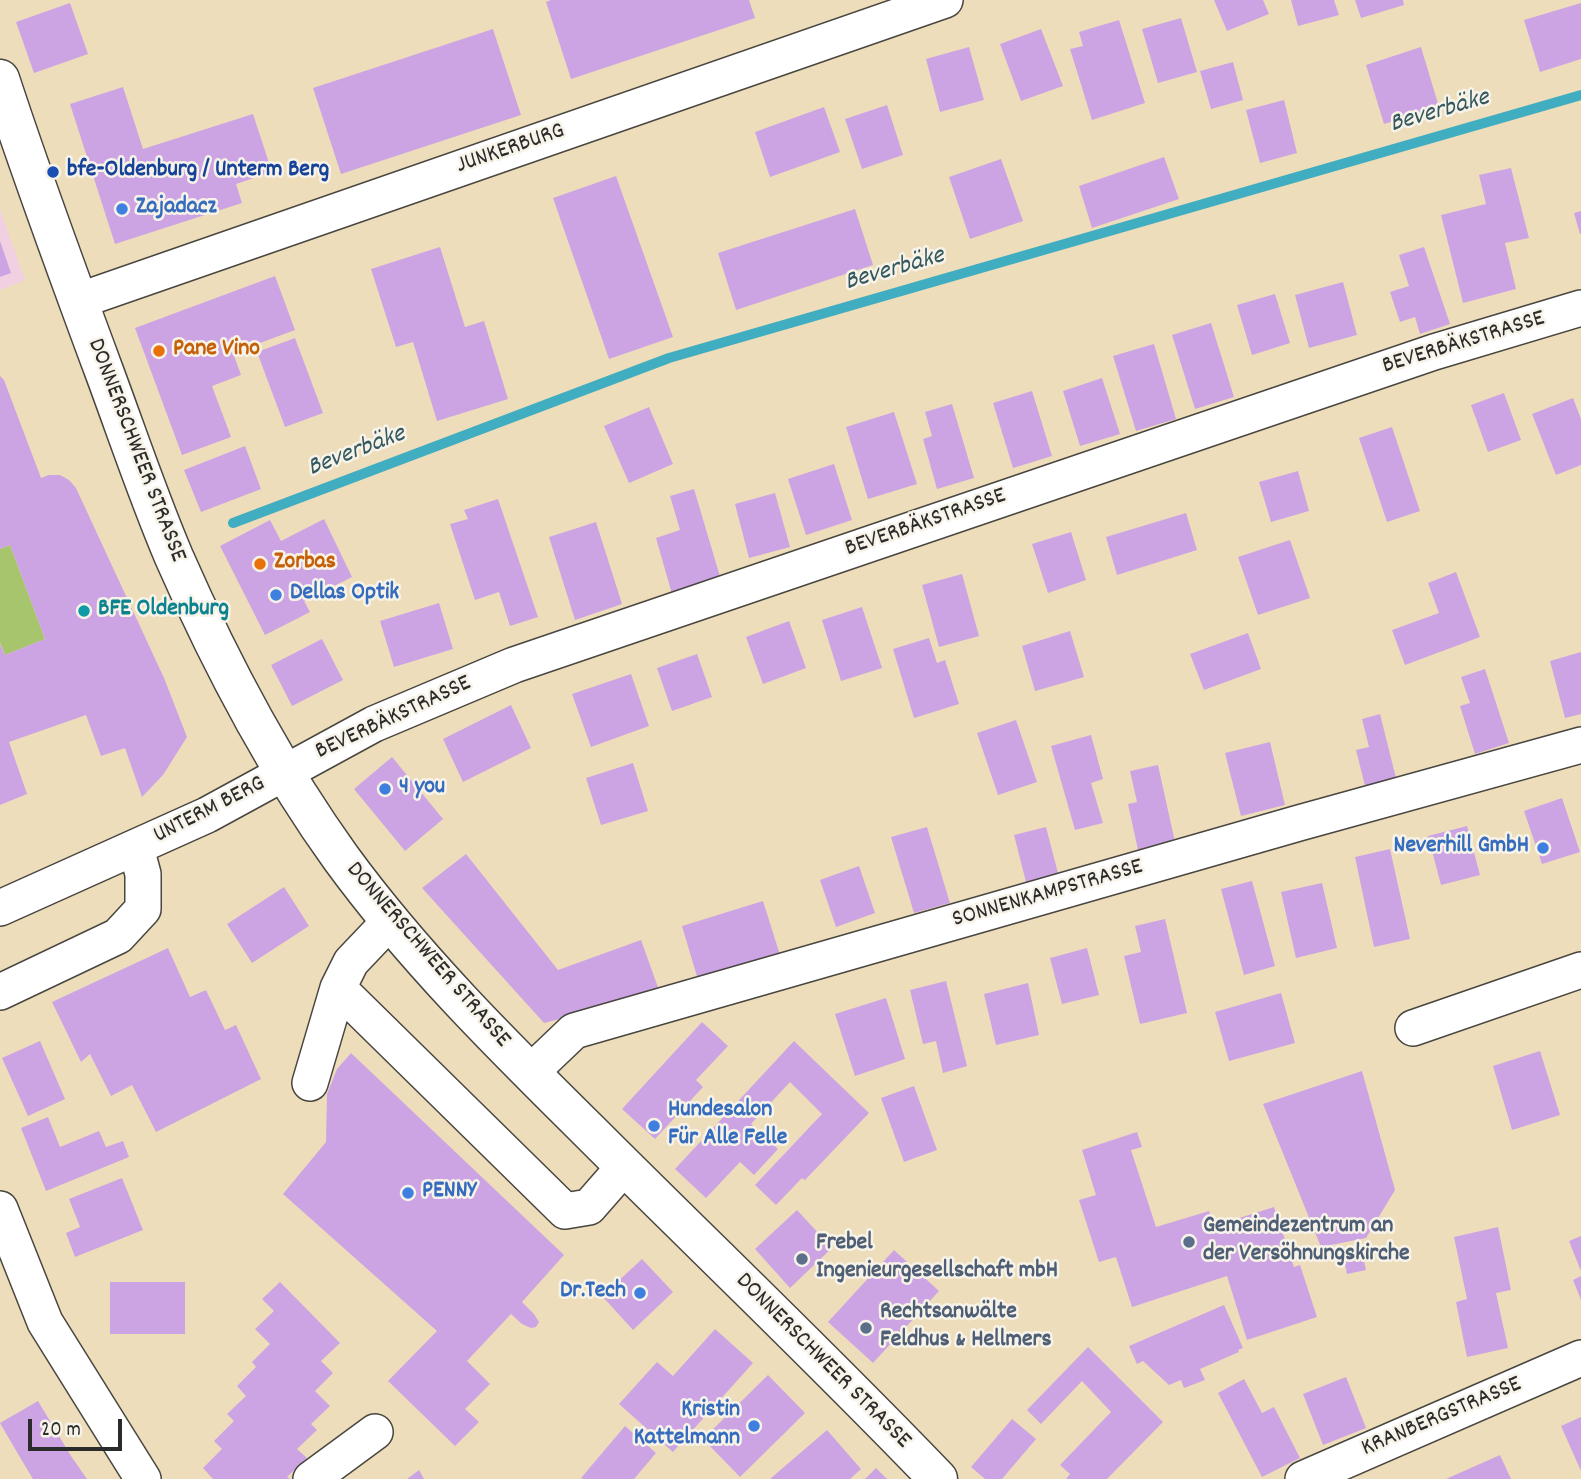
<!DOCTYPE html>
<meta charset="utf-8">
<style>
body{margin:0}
#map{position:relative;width:1581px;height:1479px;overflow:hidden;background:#eeddba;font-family:Dekko,sans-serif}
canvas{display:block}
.scale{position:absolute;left:28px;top:1419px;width:94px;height:32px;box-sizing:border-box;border:4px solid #2b2b2b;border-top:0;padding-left:9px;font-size:21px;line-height:24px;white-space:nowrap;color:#2b2b2b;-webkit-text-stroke:5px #f7f3e8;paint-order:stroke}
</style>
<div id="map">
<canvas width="1581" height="1479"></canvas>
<div class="scale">20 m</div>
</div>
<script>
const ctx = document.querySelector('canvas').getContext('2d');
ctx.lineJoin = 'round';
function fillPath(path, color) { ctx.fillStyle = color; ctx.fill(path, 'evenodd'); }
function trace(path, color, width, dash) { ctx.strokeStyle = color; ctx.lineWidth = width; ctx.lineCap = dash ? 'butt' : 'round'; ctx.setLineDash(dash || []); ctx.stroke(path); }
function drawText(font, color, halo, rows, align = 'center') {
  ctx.font = font + ' Dekko,sans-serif'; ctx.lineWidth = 5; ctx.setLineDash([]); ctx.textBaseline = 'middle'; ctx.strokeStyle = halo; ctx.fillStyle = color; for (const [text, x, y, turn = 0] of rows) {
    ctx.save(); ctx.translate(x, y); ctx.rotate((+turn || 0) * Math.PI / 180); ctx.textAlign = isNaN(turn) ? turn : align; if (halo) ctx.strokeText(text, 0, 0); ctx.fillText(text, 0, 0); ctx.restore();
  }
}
fillPath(new Path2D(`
 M0,209L25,280L0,290Z`), '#f1d0e2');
fillPath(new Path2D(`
 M10,545L45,639L5,655L0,643V549Z`), '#a7c56d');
trace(new Path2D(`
 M233,523L669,358L1581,95`), '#41adc0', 10);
fillPath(new Path2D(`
 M551,0H749L755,18L571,79L546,2Z
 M1214,0H1263L1269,14L1227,31Z
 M1291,0H1334L1339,15L1298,26Z
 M1355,0H1403L1404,5L1361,18Z
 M70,3L88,54L34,73L16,22Z
 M1581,3V59L1540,72L1524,20Z
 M1181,18L1197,72L1158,83L1142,29Z
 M1119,20L1145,103L1092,120L1070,49L1083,46L1079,32Z
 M493,29L521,115L341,174L313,88Z
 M1041,29L1063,86L1021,101L1000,44Z
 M969,47L984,100L940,112L926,59Z
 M1421,47L1439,107L1384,124L1366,65Z
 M1233,62L1243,100L1211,109L1200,71Z
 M123,87L143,149L253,114L272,172L236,184L242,203L115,244L70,104Z
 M1284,100L1297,153L1260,163L1246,110Z
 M887,105L903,155L862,169L845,119Z
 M824,107L840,152L770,177L755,132Z
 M1164,157L1179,199L1092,228L1079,186Z
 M1001,159L1023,221L970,239L949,177Z
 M1511,168L1529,238L1505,243L1516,289L1463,303L1441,215L1486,204L1479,175Z
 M616,176L673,337L609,359L553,198Z
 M855,209L873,265L736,310L718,253Z
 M1581,211V234H1580L1574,213Z
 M0,241L11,273L0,277Z
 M440,247L465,327L484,321L508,399L437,421L413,342L396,347L371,269Z
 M1424,247L1450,324L1420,334L1415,317L1400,322L1390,292L1409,286L1399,255Z
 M275,276L295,330L233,353L241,375L212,386L231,437L182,455L135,328Z
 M1343,282L1357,335L1309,348L1295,295Z
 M1275,294L1290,343L1252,355L1237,305Z
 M1211,323L1234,397L1195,409L1172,335Z
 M295,338L323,413L285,427L257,352Z
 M1154,344L1176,419L1136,431L1113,356Z
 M0,376L4,380L41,478L49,475H60L69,480L76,488L164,678L187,737L163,775L142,797L125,748L101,756L86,715L9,742L27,794L0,805V644L5,655L45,639L10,545L0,549Z
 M1102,378L1120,434L1080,446L1063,391Z
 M1032,391L1052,456L1013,468L993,403Z
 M1504,393L1521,440L1488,452L1471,405Z
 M1573,398L1581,419V465L1556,475L1532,414Z
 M952,404L974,478L937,489L923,439L932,436L925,412Z
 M649,407L673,464L629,483L604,426Z
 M894,412L917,484L868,499L846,427Z
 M1392,427L1420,511L1387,522L1359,438Z
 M245,446L261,489L201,512L184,470Z
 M834,464L852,520L806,535L788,479Z
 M1298,471L1309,511L1271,522L1259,482Z
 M694,489L721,580L672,594L656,538L680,530L670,496Z
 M775,493L790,547L749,558L735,504Z
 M498,499L538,617L510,626L499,592L475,600L450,524L468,519L464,510Z
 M1186,513L1197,550L1117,575L1106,537Z
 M324,519L352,577L304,601L310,612L265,635L220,546L270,520L281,541Z
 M596,522L622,604L575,620L549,537Z
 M1071,532L1086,580L1048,593L1032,544Z
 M1290,540L1310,598L1258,615L1238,557Z
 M1456,572L1480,637L1405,665L1392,630L1439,613L1428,583Z
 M962,574L979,636L939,647L922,585Z
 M439,603L453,649L394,667L380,621Z
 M862,607L882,668L841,681L822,620Z
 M789,621L806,668L763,684L746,637Z
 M1070,631L1084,677L1035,691L1022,646Z
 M1248,633L1261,669L1204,690L1190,654Z
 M929,638L937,663L945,660L959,704L914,718L893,649Z
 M322,639L343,680L292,706L271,665Z
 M1581,652V714L1565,718L1550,661Z
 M697,654L712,697L672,711L657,668Z
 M1485,669L1509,743L1475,754L1460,706L1470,703L1461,677Z
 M631,674L649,726L591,747L572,694Z
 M511,705L531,748L463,782L443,739Z
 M1380,714L1397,782L1366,790L1356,750L1369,747L1362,719Z
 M1016,720L1037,782L998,795L977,733Z
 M1091,735L1103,779L1091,783L1103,823L1075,830L1051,746Z
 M1270,742L1285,805L1241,816L1225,753Z
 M392,757L443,819L405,851L354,789Z
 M633,763L648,811L601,825L586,778Z
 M1158,765L1175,842L1138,850L1128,804L1137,802L1130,771Z
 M1562,798L1580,852L1542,864L1524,811Z
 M1467,826L1480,875L1441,885L1428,836Z
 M927,827L950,903L914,913L891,837Z
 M1046,827L1059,877L1027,886L1014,835Z
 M1390,849L1410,939L1374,947L1355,857Z
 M466,854L558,970L641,940L660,993L544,1023L422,888Z
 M859,866L875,913L836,927L820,880Z
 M1252,881L1275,966L1244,975L1221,889Z
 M1322,883L1337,948L1296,958L1281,892Z
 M284,887L309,926L252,963L227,924Z
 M763,901L780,955L698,980L682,926Z
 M1165,919L1187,1013L1140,1024L1124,956L1141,952L1135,926Z
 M168,948L190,997L206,990L225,1030L236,1025L261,1079L156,1132L132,1085L111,1096L90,1054L81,1062L52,1002Z
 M1087,948L1099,995L1062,1004L1050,958Z
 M946,981L967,1066L943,1073L936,1041L923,1044L910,990Z
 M1028,983L1039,1035L996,1045L984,994Z
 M1281,993L1295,1043L1229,1061L1215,1012Z
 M886,998L905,1059L855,1076L835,1014Z
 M702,1022L728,1046L696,1080L703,1087L655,1139L622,1109Z
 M40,1041L65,1099L28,1116L2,1058Z
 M794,1041L869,1113L805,1180L802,1178L776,1205L755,1185L822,1114L790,1082L751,1124L778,1149L754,1175L740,1162L706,1198L675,1169Z
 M1540,1051L1560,1115L1512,1130L1493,1066Z
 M351,1053L564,1255L522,1302L534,1314L539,1322L536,1327L531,1328L522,1324L511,1314L467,1361L490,1384L465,1409L479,1422L455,1446L388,1381L437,1331L283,1194L326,1142L327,1094L337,1069Z
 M1362,1071L1395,1190L1366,1238L1321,1247L1263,1104Z
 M914,1086L937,1150L904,1162L881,1098Z
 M48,1117L60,1147L99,1131L106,1147L123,1141L129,1157L46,1191L21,1128Z
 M1137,1132L1142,1147L1131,1150L1156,1227L1209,1211L1214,1226L1274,1207L1294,1267L1300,1265L1317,1317L1247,1340L1227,1276L1132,1307L1116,1257L1099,1262L1079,1200L1096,1195L1082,1150Z
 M122,1178L143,1230L75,1257L66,1233L80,1227L69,1199Z
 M797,1210L832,1248L790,1288L755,1249Z
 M1498,1227L1511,1290L1496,1293L1508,1348L1467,1357L1456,1302L1467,1299L1454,1237Z
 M1581,1236V1271L1569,1241Z
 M894,1250L939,1291L873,1363L828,1322Z
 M1362,1252L1366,1270L1347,1274L1343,1255Z
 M642,1259L673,1292L633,1330L602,1296Z
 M1581,1276V1300L1573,1280Z
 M110,1282H185V1334H110Z
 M280,1282L340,1343L321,1361L333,1373L315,1391L330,1406L311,1424L317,1430L297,1449L307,1458L287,1477L290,1479H213L203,1468L222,1449L214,1441L234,1421L227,1414L246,1396L237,1386L256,1367L252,1362L270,1344L255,1329L274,1311L262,1299Z
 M1224,1305L1243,1348L1238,1350L1239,1352L1200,1369L1205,1380L1184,1388L1181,1380L1169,1385L1143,1361L1137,1364L1129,1346Z
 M715,1329L753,1363L673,1452L619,1404L657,1362L673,1376Z
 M1088,1347L1163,1422L1107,1479H1066L1070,1474L1060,1465L1111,1412L1082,1381L1041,1424L1027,1410Z
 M768,1375L805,1413L740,1477L703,1439Z
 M1346,1377L1366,1428L1323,1445L1303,1394Z
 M1244,1379L1262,1413L1274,1407L1300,1458L1262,1477L1218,1393Z
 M38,1401L71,1456L87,1479H33L18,1454L0,1423Z
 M1581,1417V1471L1561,1426Z
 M1012,1419L1036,1439L1002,1479H985L971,1467Z
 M625,1426L656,1453L634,1479H583L581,1478Z
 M827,1430L861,1469L850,1479H770Z
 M1500,1455L1511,1479H1446Z
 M876,1468L887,1479H865Z
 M419,1470L424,1479H407Z`), '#cda4e3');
const minor = new Path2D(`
 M78,301L945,0
 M0,908L207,815L374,724L514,665L1434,352L1581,308
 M338,988L565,1211L589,1207L624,1167
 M0,992L118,936L143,909V874L136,848
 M1413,1028L1581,970
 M530,1073L574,1031L1299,823L1581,745
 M310,1083L338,988L351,962L390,921
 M0,1209L45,1322L143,1479
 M311,1479L375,1432
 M1303,1479L1581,1358`);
const major = new Path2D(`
 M0,79C32,177 68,274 104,371C127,433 148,496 174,557C220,662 274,765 341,858C414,958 502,1045 590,1132C706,1248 825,1361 938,1479`);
trace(minor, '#484640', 38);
trace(major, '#484640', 41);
trace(minor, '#fff', 35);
trace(major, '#fff', 38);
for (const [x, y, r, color] of [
 [53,172,7,"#1a4fb4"],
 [122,209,7,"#3f7fe0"],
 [159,351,7,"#e8710a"],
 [260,564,7,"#e8710a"],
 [276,595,7,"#3f7fe0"],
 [84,611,7,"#0f9aa8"],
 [385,789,7,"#3f7fe0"],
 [1543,848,7,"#3f7fe0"],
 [654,1126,7,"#3f7fe0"],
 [408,1193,7,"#3f7fe0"],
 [1189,1242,7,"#5c6f8a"],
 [802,1259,7,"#5c6f8a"],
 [640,1293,7,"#3f7fe0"],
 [866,1328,7,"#5c6f8a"],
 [754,1426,7,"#3f7fe0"]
]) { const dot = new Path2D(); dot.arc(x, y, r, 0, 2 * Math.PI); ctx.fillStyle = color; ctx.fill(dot); trace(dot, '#f7f3e8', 2.5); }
drawText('24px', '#2b2b2b', '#f7f3e8', [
 ["JUNKERBURG",511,150,-19],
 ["BEVERBÄKSTRASSE",1464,344,-17],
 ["DONNERSCHWEER STRASSE",135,451,69],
 ["BEVERBÄKSTRASSE",926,524,-19],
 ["BEVERBÄKSTRASSE",394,719,-25],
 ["UNTERM BERG",210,811,-27],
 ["SONNENKAMPSTRASSE",1048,895,-16],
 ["DONNERSCHWEER STRASSE",427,956,49],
 ["DONNERSCHWEER STRASSE",822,1362,45],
 ["KRANBERGSTRASSE",1442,1418,-23]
]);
drawText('bold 24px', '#164399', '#f7f3e8', [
 ["bfe-Oldenburg / Unterm Berg",67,172]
], 'left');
drawText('bold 24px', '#366cbe', '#f7f3e8', [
 ["Zajadacz",136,209],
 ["Dellas Optik",290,595],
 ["4 you",399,789],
 ["Neverhill GmbH",1529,848,"right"],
 ["Hundesalon",668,1112],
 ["Für Alle Felle",668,1140],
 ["PENNY",422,1193],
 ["Dr.Tech",626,1293,"right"],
 ["Kristin",740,1412,"right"],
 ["Kattelmann",740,1440,"right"]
], 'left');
drawText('bold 24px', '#c56008', '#f7f3e8', [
 ["Pane Vino",173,351],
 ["Zorbas",274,564]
], 'left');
drawText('bold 24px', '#0d838f', '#f7f3e8', [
 ["BFE Oldenburg",98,611]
], 'left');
drawText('bold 24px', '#4e5e75', '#f7f3e8', [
 ["Gemeindezentrum an",1203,1228],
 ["der Versöhnungskirche",1203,1256],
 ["Frebel",816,1245],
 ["Ingenieurgesellschaft mbH",816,1273],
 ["Rechtsanwälte",880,1314],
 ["Feldhus & Hellmers",880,1342]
], 'left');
drawText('italic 26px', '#33585f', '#f7f3e8', [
 ["Beverbäke",1440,113,-16],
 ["Beverbäke",895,271,-16],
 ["Beverbäke",357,453,-21]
]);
</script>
